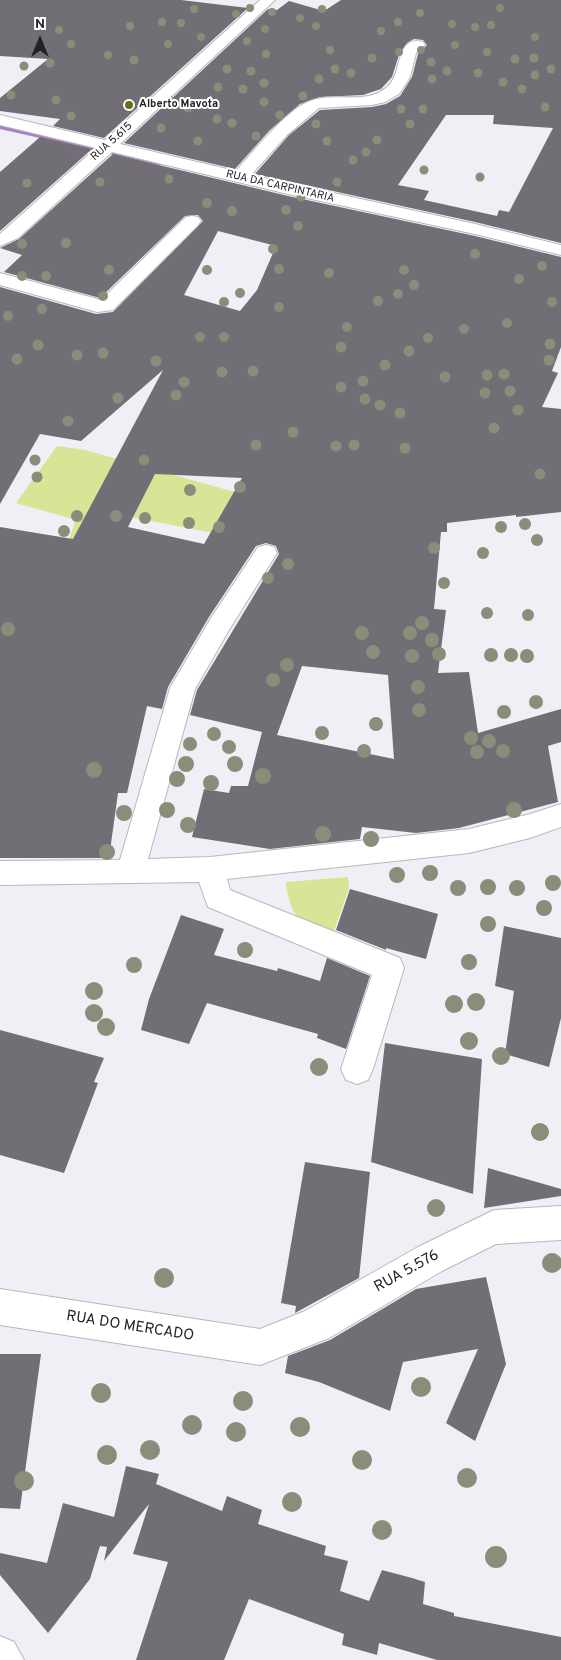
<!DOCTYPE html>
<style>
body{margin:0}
#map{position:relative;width:561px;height:1660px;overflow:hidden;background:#f2eef6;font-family:Overpass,sans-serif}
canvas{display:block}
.north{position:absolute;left:15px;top:15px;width:50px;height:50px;-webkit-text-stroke:4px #fff;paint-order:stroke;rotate:0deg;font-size:14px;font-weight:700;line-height:20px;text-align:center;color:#232225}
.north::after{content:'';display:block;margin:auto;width:18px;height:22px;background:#232225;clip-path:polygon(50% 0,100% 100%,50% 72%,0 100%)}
</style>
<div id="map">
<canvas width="561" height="1660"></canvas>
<div class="north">N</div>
</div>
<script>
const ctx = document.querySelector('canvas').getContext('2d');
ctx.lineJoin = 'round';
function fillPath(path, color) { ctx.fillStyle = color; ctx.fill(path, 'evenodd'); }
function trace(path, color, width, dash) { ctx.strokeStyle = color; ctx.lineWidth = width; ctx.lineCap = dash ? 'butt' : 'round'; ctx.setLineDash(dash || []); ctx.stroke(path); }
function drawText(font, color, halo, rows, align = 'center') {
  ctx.font = font + ' Overpass,sans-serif'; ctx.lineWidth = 4; ctx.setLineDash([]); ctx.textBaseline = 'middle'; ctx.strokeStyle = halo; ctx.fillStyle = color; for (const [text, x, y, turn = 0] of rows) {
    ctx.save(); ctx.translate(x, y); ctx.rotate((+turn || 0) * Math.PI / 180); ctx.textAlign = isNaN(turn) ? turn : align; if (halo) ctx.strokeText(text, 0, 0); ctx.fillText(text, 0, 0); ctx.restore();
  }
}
fillPath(new Path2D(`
 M57,446L85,450L231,491L255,492L234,537L130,517L76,541L69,539L76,520L16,503Z
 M348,877L349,888L334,931C312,926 297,926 290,902C288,894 286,891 286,882Z`), '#dae497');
fillPath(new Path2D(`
 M0,125L159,161L163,163L159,165L0,129Z`), '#a780ca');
fillPath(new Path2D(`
 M0,0H181L248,8L104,138L53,126L60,119L0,111V98L48,59L0,56Z
 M341,0H561V243L475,222L255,174L289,135L320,110L372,107L386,104L400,96L412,77L418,54L427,45L423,40L414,39L407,43L399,55L392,77L381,89L363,95L320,97L300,104L269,131L235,169L124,143L268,9L277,10L289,1L324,11ZM446,115H494L493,124L553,128L509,212L499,210L497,216L424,200L429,191L398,185Z
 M40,137L92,149L0,231V172Z
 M113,154L288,196L475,236L561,257V347L552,371L558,373L542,407L561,409V512L516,517V515L447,523V532H441L434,609L446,610L438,673L469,672L478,733L561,709V742L548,746L558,802L459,828L416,833L362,827L360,839L270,849L192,837L204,789L229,793L231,786H248L262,732L190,715L197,690L279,554L276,546L266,543L256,546L209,617L168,687L162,709L147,706L127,793H118L109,858H0V527L73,539L163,370L81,441L40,434L0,504V287L96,314L113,312L203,221L198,215L185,216L100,298L4,272L22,255L0,248L19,239ZM218,231L276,246L257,290L240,311L184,295ZM155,474L242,478L204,544L128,527ZM302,666L388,675L394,759L277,735Z
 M350,889L438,914L426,959L386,948V950L336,930Z
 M181,915L224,929L214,955L277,971L278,968L320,981L327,958L370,976L346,1049L317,1038L318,1034L207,1003L189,1044L141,1030L149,999Z
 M504,926L561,938V1018L549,1067L505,1054L514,991L495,986Z
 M0,1030L104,1058L94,1082L98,1083L64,1173L0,1155Z
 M385,1043L482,1059L473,1194L371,1162Z
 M305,1162L370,1172L359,1278L295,1313L296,1306L281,1303Z
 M488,1168L561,1189V1196L484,1208Z
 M486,1277L506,1364L475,1441L446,1423L478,1349L403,1362L390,1411L319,1382L285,1373L288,1356L330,1340L416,1289Z
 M0,1354H41L20,1509L0,1508Z
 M126,1466L159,1474L156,1484L222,1511L227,1496L262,1510L258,1524L326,1546L324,1555L348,1561L340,1591L369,1601L382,1570L412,1578L425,1582L423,1604L454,1613V1616L561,1637V1660H437L379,1643L377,1655L342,1645L344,1634L249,1599L224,1660H136L168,1562L133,1554L149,1504L104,1561L107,1547L100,1546L90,1579L48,1633L0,1575V1553L47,1563L63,1503L114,1517Z`), '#726e75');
const street = new Path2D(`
 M260,0H275L120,144L236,171C253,152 287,109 310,101C336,91 370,107 390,84C402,71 396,35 423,42L425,45L416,53L410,77L399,94L385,102L372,105L319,108L288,134L251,175L475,224L561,245V255L475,234L288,194L112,152L18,238L0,246V234L96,148L0,125V115L105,140Z
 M192,216L198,217L201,221L198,225L113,310L97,312L0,285V273L101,300L186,217Z
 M266,545L274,547L277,553L229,630L195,689L148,859L210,857L469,829L530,814L561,804V827L530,838L469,853L227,879L230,890L400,958L404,968L373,1069L368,1080L357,1084L346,1080L341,1069L372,975L208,907L199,882L0,885V861L120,860L170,688L211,618L258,547Z
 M561,1206V1240L496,1244L442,1271L329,1338L260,1365L0,1325V1289L260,1329L305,1311L418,1247L494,1210Z
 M0,1636L14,1642L24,1660H0Z`);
trace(street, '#bab6be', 2);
fillPath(street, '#fff');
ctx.fillStyle = '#8b8c7a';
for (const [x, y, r] of [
 [250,8,4],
 [500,8,4],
 [194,9,4],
 [322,9,4],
 [272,12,4],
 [420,13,4],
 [236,14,4],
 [300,18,4],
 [162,22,4],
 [398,22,4],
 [181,23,4],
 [452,24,4],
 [491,25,4],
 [130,26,4],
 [316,26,4],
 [475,27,4],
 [265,29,4],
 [59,30,4],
 [381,31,4],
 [201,37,4],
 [535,37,4],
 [247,41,4],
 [71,44,4],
 [168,44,4],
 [455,45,4],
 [42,48,4],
 [330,50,4],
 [421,50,4],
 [399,52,4],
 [487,52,4],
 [266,54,4],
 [108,55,4],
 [372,58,4.5],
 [534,58,4.5],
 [515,59,4.5],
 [134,60,4.5],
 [431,62,4.5],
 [50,63,4.5],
 [24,66,4.5],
 [227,69,4.5],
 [335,69,4.5],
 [551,69,4.5],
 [251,71,4.5],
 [447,71,4.5],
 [351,73,4.5],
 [478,73,4.5],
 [535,75,4.5],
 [319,79,4.5],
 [432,79,4.5],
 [503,82,4.5],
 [264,83,4.5],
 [218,87,4.5],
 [243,89,4.5],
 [522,89,4.5],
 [11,95,4.5],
 [303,96,4.5],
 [56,100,4.5],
 [171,101,4.5],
 [264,102,4.5],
 [545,107,4.5],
 [188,108,4.5],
 [401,109,4.5],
 [423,109,4.5],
 [280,115,4.5],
 [71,116,4.5],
 [217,119,4.5],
 [232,123,4.5],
 [316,124,4.5],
 [410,124,4.5],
 [161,128,4.5],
 [256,136,4.5],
 [377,140,4.5],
 [198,141,4.5],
 [327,141,4.5],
 [366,152,4.5],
 [353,160,4.5],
 [424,170,4.5],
 [480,177,4.5],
 [169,179,4.5],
 [100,182,4.5],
 [337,182,4.5],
 [27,183,4.5],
 [301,197,4.5],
 [207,203,5],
 [286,210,5],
 [232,211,5],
 [298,226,5],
 [66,243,5],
 [22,244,5],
 [273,249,5],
 [475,254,5],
 [542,266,5],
 [279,269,5],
 [109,270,5],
 [207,270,5],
 [404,270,5],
 [329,273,5],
 [22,276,5],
 [46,276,5],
 [519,279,5],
 [414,285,5],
 [240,293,5],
 [398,294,5],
 [103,296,5],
 [378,301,5],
 [224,302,5],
 [552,302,5],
 [279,307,5],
 [42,309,5],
 [8,316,5],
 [507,323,5],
 [347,327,5],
 [464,329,5],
 [200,337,5],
 [224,337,5],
 [428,338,5],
 [550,344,5.5],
 [38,345,5.5],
 [341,347,5.5],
 [409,351,5.5],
 [103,353,5.5],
 [77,355,5.5],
 [17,359,5.5],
 [549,360,5.5],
 [156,361,5.5],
 [385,365,5.5],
 [253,371,5.5],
 [222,372,5.5],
 [504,374,5.5],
 [487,375,5.5],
 [445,377,5.5],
 [363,381,5.5],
 [184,382,5.5],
 [341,387,5.5],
 [510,391,5.5],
 [485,393,5.5],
 [176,395,5.5],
 [118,398,5.5],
 [365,399,5.5],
 [380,405,5.5],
 [518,410,5.5],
 [400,413,5.5],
 [68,421,5.5],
 [494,428,5.5],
 [293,432,5.5],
 [256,445,5.5],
 [354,445,5.5],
 [336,446,5.5],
 [405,448,5.5],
 [35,460,5.5],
 [144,460,5.5],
 [540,474,5.5],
 [37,477,5.5],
 [240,487,6],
 [190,490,6],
 [77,516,6],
 [116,516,6],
 [145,518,6],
 [189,523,6],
 [525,524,6],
 [219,527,6],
 [501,527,6],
 [64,531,6],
 [537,540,6],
 [434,548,6],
 [483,553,6],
 [288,564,6],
 [268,578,6],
 [444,583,6],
 [487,613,6],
 [528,615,6],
 [422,623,7],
 [8,629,7],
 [362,633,7],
 [410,633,7],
 [432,640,7],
 [373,652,7],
 [439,654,7],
 [491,655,7],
 [511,655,7],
 [412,656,7],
 [527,656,7],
 [287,665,7],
 [273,680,7],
 [418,687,7],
 [536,702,7],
 [419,710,7],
 [504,712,7],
 [376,724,7],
 [322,733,7],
 [214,734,7],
 [471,738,7],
 [489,741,7],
 [190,744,7],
 [229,747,7],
 [364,751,7],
 [503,751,7],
 [477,752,7],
 [186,764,8],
 [235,764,8],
 [94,770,8],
 [263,776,8],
 [177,779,8],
 [211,783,8],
 [167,810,8],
 [514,810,8],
 [124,813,8],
 [188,825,8],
 [323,834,8],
 [371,839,8],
 [107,852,8],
 [430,873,8],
 [397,875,8],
 [553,883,8],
 [488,887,8],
 [458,888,8],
 [517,888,8],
 [544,908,8],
 [488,924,8],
 [245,950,8],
 [469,962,8],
 [134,965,8],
 [94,991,9],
 [476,1002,9],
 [454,1004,9],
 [94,1013,9],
 [106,1027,9],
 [469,1041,9],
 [501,1056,9],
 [319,1067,9],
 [540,1132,9],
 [436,1208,9],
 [552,1263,10],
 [164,1278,10],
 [421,1387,10],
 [101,1393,10],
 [243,1401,10],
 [192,1425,10],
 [300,1427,10],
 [236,1432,10],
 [150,1450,10],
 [107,1455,10],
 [362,1460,10],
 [467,1478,10],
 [24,1481,10],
 [292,1502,10],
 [382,1530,10],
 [496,1557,11]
]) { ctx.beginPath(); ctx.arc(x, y, r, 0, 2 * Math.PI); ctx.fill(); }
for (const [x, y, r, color] of [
 [129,105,5,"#686f16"]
]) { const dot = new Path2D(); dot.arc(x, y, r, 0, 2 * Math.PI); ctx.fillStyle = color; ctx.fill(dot); trace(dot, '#fff', 2); }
drawText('bold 11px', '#232225', '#fff', [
 ["Alberto Mavota",139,105]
], 'left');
drawText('11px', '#232225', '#fff', [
 ["RUA 5.615",112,142,-42],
 ["RUA DA CARPINTARIA",280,187,13]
]);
drawText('15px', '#232225', '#fff', [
 ["RUA 5.576",407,1272,-29],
 ["RUA DO MERCADO",130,1327,9]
]);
</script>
